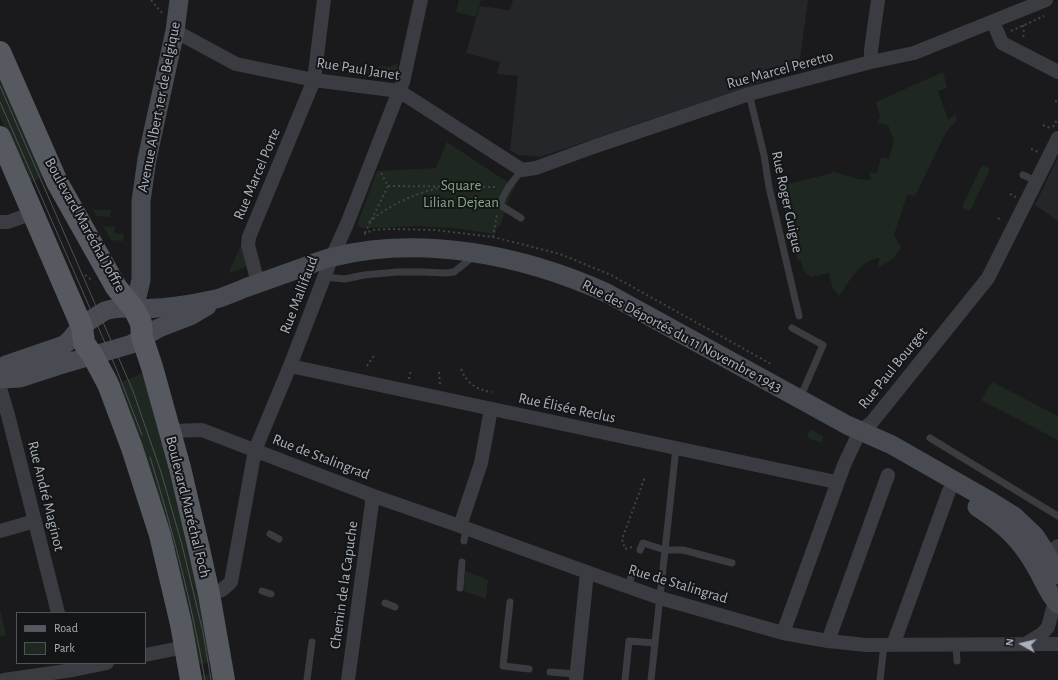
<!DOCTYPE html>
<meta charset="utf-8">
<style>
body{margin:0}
#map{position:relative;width:1058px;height:680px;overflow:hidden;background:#1a1a1c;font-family:"Alegreya Sans",sans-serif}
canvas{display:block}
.legend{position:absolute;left:16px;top:612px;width:130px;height:52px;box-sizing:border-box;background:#141517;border:1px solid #505359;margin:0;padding:5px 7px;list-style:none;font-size:12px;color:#abb1bc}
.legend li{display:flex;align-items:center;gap:8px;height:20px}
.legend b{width:20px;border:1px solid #505359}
.north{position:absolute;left:1002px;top:624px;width:40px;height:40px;-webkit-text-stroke:3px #141517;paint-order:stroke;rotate:278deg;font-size:11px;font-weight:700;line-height:16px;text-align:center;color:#abb1bc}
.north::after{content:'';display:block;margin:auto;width:14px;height:18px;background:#abb1bc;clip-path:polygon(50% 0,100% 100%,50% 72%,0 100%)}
</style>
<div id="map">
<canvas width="1058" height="680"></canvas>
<ul class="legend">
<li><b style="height:5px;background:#565960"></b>Road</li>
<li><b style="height:11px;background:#1f2820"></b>Park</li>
</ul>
<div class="north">N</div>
</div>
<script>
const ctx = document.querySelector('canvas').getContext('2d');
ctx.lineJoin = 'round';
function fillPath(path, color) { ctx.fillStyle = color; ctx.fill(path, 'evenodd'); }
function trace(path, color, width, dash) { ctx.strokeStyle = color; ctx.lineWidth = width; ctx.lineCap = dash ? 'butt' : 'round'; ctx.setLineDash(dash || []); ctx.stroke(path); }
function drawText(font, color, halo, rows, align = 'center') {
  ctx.font = font + ' "Alegreya Sans",sans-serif'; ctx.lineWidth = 4; ctx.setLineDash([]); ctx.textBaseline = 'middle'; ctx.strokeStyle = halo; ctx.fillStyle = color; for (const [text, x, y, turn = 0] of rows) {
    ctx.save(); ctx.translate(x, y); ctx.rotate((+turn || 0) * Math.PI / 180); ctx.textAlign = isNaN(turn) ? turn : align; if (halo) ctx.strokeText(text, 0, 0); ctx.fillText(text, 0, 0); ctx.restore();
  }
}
fillPath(new Path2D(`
 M513,0H808L800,58L795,71L540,157L519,155L510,150L518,76L497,74L500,62L466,53L480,6L510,10Z
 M1058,157V221L1035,205Z`), '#252629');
fillPath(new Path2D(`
 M459,0H481L476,17L456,12Z
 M328,60L346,62L345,73L332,72Z
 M348,63L370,66L369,76L347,74Z
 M398,63L397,70L390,79L372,77L379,66L390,67Z
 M0,69L46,176L29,183L0,117Z
 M943,72L947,88L938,91L948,120L956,114L957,120L946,132L915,196L907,195L894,235L901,248L894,258L877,268L880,258C863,257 847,284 839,296L833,289L829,273L811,277L803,270L801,260L798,261L779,186L829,174L834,172C844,174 861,182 871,179L869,172L877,173L881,157L889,159L894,141L888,125L877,123L880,117L876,102Z
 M447,142L501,178L516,186C507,198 506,213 500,226H498L495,234L453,228L419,226L365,228L359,227L358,222L377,171L436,168Z
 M982,165L990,169L970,211L962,207Z
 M93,210H111L110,217L97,216Z
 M103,226L115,227L114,233L124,234L123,241L111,240Z
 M240,247H242L248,266L230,273L229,272Z
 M143,373L167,458L214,662L195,665L114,385Z
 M991,383H994L1058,416V440L981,400Z
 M810,429L823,436L822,443L807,438Z
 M465,571L488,580L486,599L464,591Z
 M0,610L6,635L0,636Z
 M216,673L217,680H197V676Z`), '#1f2820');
trace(new Path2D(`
 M151,0L162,13
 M1023,25L1024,28L1023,40
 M1011,31L1044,16
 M1055,101L1058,102
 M1043,125L1050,128
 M1053,127L1058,118
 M1031,149L1038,152
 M388,186L497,187
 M1010,194L1016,197
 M998,218L1002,221
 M369,222C389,205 414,194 439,188
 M365,233L388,186L381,173
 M364,234L373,230L388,229L435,230L493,237L560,254L611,275L771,364
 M493,237L497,214
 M85,275L93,281
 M367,366L375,354
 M461,369C467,383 476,390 492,392
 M439,372L440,385
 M409,379L411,370
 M632,547L625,549L622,539L645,477`), '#404348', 2, [2, 3]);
trace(new Path2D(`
 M749,94L764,155L769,187L799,316
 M1023,175L1037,181
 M521,218L500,205C504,191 513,181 522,170
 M325,277L345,279L364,275L397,272H423L445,273L454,272L474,256
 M792,328L823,345L800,398
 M930,438L1058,516
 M270,534L279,539
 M464,541L466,528
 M640,550L643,543L665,550H683L732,563
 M628,587L632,574
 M460,588L462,562
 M262,591L271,594
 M510,602L503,666L529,669
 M385,603L395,607
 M956,645L957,661
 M550,672L576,674
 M307,680L312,642
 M625,680L629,641L655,643
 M651,680L676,448
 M880,680L884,645`), '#3a3c41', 7);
trace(new Path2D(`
 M993,22L1002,43L1058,72
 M175,31L236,64L314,80L399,91L522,170L536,168L593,147L749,94L871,62L914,53L1046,0
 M871,62V50L878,0
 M0,222H8L33,213
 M258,283L248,245L249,237L314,80L324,0
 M290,366L836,482
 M0,388L8,415L58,613
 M170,431L202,430L371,495L460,526L606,579L660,598L783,633L828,641L866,645L1058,644
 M460,526L481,463L491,409
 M0,531L35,521
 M1037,556L1052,551L1058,546
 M209,594L222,590L231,582L255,450L290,366L332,257L347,224L399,91L403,82L421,0
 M783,633L844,465L860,431L872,422L988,278L1058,138
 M828,641L888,475
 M1025,644L1042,634L1048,627L1055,601
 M893,645L949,491
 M145,655L185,647
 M4,680L73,670L107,663
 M348,680L372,503L371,495
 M576,680L587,573`), '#3a3c41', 14);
trace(new Path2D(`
 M134,309L141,280V201L147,159L175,31L179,0
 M0,374L6,365L64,345C73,339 75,332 82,326C89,321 98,315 105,311C121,305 140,310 157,308C177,307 197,303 216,299C226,296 235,292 245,288C265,281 284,274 304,267C314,263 323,259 333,257C423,235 523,255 607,293L847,425L892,445L990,501L1014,516L1035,536L1046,553L1058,575
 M0,379L20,378L60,365L132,344L142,337L159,328L190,316L207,306
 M977,507C1005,525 1021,540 1037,569C1044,581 1049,595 1058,604`), '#484b51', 19);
trace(new Path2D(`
 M0,52L57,182L116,287L134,309L141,323L142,337L152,367L180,468L199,549L209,594L224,680
 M0,137L82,327L84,343L93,356L108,384L132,448L160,535L181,624L191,680`), '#565960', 22);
trace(new Path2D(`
 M0,86L133,391L161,472L182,545L203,632L211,680
 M0,102L116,368L142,435
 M150,457C173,531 192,604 205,680`), '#4d5056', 1);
drawText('15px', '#abb1bc', '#141517', [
 ["Rue Paul Janet",358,69,9],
 ["Rue Marcel Peretto",780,70,-15],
 ["Avenue Albert 1er de Belgique",159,107,-79],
 ["Rue Marcel Porte",257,174,-67],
 ["Rue Roger Guigue",787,202,78],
 ["Boulevard Maréchal Joffre",85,225,61],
 ["Rue Mallifaud",299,295,-69],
 ["Rue des Déportés du 11 Novembre 1943",682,336,28],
 ["Rue Paul Bourget",893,368,-51],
 ["Rue Élisée Reclus",567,408,12],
 ["Rue de Stalingrad",321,457,21],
 ["Rue André Maginot",46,496,76],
 ["Boulevard Maréchal Foch",188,507,76],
 ["Rue de Stalingrad",678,584,17],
 ["Chemin de la Capuche",344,585,-82]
]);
drawText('15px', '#82a882', '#141517', [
 ["Square",461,185],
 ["Lilian Dejean",461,202]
]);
</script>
